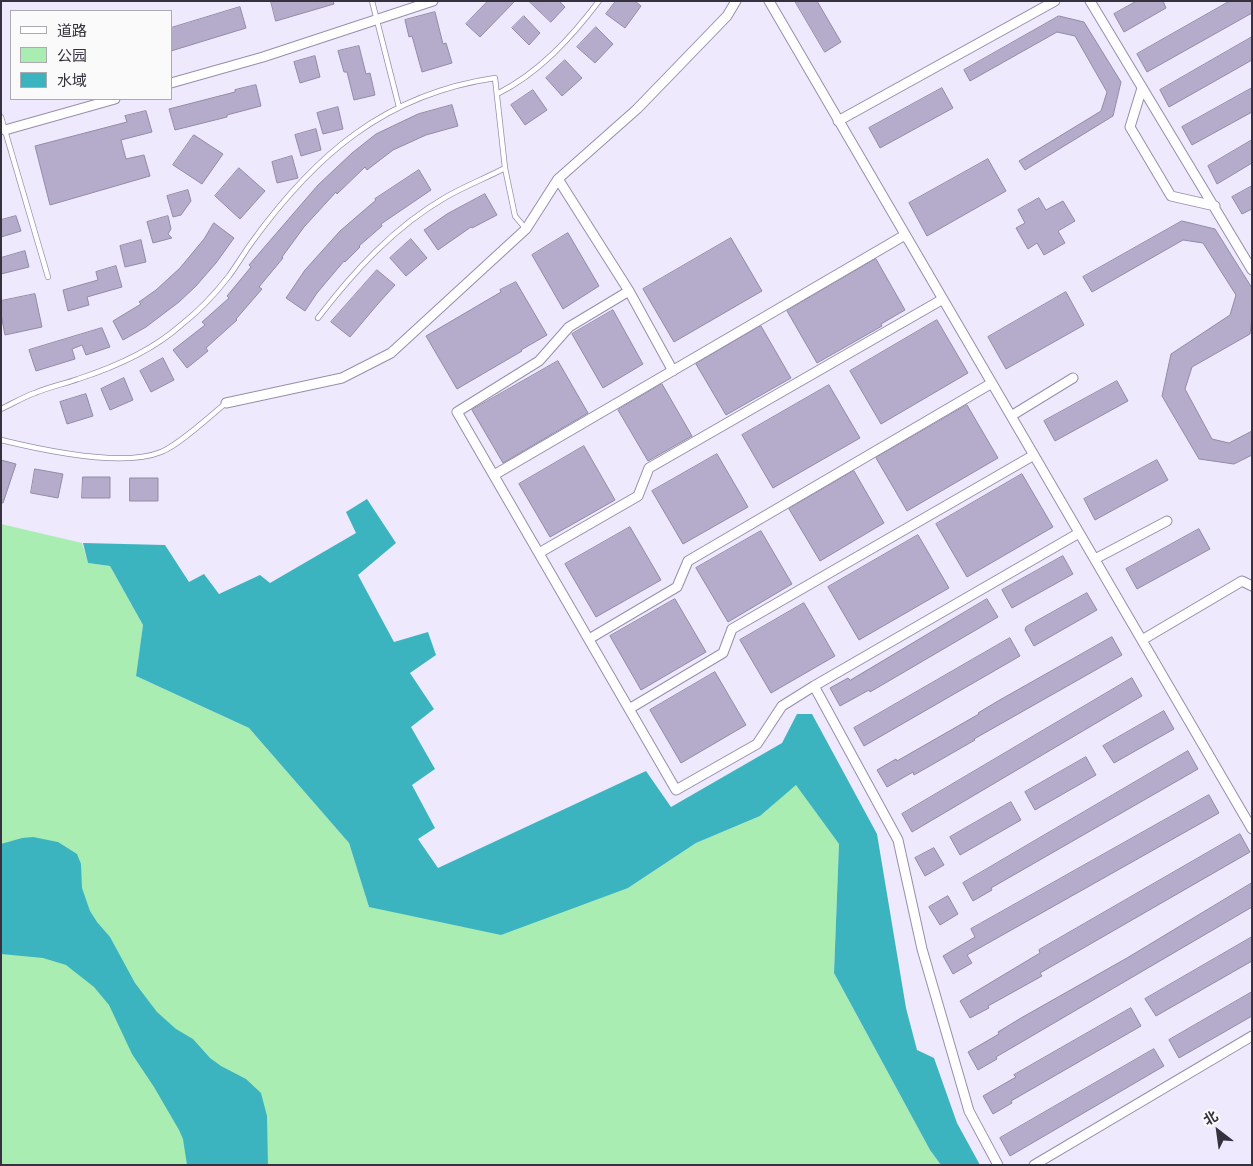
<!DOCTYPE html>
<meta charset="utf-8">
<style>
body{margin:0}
#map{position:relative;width:1253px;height:1166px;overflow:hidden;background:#eee9fd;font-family:"PT Sans Narrow","Noto Sans SC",sans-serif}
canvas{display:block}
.frame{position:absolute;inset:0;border:2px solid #35313e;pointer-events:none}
.legend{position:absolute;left:10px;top:10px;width:162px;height:90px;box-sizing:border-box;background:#fafafa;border:1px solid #abaaaf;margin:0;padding:6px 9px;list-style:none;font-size:15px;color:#35313e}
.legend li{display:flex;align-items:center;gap:10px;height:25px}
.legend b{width:25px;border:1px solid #abaaaf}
.north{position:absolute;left:1193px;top:1106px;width:50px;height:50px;-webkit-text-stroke:4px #fafafa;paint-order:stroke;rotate:330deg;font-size:14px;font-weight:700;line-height:20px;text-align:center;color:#35313e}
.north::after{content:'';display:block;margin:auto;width:18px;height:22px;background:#35313e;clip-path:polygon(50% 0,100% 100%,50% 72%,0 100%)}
</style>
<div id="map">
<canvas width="1253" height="1166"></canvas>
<div class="frame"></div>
<ul class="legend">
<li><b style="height:6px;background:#fff"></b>道路</li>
<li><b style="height:14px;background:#aaedb2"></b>公园</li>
<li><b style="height:14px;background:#3bb4c0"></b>水域</li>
</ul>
<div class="north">北</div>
</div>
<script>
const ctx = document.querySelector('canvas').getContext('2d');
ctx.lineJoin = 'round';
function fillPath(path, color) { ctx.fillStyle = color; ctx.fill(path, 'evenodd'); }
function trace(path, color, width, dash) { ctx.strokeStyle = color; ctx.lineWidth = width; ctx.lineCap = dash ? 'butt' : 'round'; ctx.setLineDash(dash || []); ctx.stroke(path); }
fillPath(new Path2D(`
 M1,524L82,543L88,563L110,566L143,625L136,676L249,728L349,843L369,907L628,888L696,843L760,816L796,784L839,844L834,973L930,1150L941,1165H1Z`), '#aaedb2');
fillPath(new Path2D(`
 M367,499L396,543L358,575L394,642L428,632L436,655L410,673L434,709L411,727L435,769L412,785L435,828L418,839L438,868L646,771L671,807L782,743L797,714H812L877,834L906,1008L917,1050L934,1058L957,1123L980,1165H941L930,1150L834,973L839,844L796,785L760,816L696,843L628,888L501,935L369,907L349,843L249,728L136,676L143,625L110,566L88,563L83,543L165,545L189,582L204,574L219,594L260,575L270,583L356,533L346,512Z
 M33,837L58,842L77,854L81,864L82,888L90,911L97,922L110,937L135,983L157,1012L176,1029L193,1039L210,1058L221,1066L246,1079L261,1093L267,1116L268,1165H187L183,1139L179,1130L154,1087L132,1054L109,1005L94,987L66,965L43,958L1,954V844L22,838Z`), '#3bb4c0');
const building = new Path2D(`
 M271,1H333L334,4L276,21Z
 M488,1H515L480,37L466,24Z
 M529,1H559L565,7L551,22Z
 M616,1H635L641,6L625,28L606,14Z
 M795,1H817L841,42L825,52Z
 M1137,1H1163L1166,8L1124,32L1114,14Z
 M1230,1H1252V13L1147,72L1137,54Z
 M240,7L246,28L171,51V28Z
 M435,12L443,44L446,43L452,63L422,72L412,36L409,37L405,20Z
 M524,16L540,33L529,45L512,28Z
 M1059,16L1084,22L1121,82L1113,116L1025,170L1019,161L1101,111L1107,92L1075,36L1057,32L970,81L964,70Z
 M596,27L613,44L595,63L577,47Z
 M1252,37V60L1169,107L1160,90Z
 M359,46L366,74L370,73L375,95L354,100L347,72H344L338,51Z
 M315,56L320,77L300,83L294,62Z
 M565,60L582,78L562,96L546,78Z
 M256,85L261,106L227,115V117L175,130L169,109L235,92V90Z
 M942,88L953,108L880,148L869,128Z
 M1252,88V112L1192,145L1182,127Z
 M533,90L547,110L525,125L511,105Z
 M452,105L458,126L426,135L393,150L367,170L365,167L337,194L336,192L304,227L282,257L283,258L259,287L262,289L236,319L237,320L206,348L208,351L187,368L173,350L205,325L202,322L229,298L227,296L251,267L249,265L318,185L352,153L376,134L418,114Z
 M338,107L343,129L323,134L317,113Z
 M146,111L152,132L121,140L126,159L144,155L150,176L50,205L35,146L127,122L125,116Z
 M316,129L321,150L301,156L295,135Z
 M194,135L223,154L202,184L173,165Z
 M1252,140V163L1217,184L1208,166Z
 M292,156L298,178L277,183L272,162Z
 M988,159L1006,191L927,236L909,203Z
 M239,168L265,191L240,219L215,196Z
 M419,170L431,190L381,224L382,226L359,246L360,247L345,262L344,261L317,293L305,311L286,298L305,270L340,231L376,200L375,199Z
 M1252,186V209L1242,214L1232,197Z
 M188,190L191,201L181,215L173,217L167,196Z
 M485,194L497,215L472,228L471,227L438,250L424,230L447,214Z
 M1039,198L1046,210L1063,201L1075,221L1058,231L1065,243L1044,255L1037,243L1028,249L1016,228L1025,223L1018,210Z
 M16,216L21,231L1,237V220Z
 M168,216L171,229L168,234L172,238L153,243L147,222Z
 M1182,221L1215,229L1252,288V318L1250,334L1192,367L1185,389L1212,439L1229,443L1252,431V455L1234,464L1199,459L1162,396L1171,354L1230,315L1236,295L1203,243L1183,240L1092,292L1083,277Z
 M214,223L234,238L216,263L196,286L179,302L146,327L123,340L113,321L141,304L139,302L156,290L180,268L204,239Z
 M568,233L599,286L563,309L532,255Z
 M731,238L762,291L674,342L643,289Z
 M411,239L427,258L406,276L390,258Z
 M141,240L146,262L125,267L120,246Z
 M25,251L29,267L1,274V258Z
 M876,259L905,310L881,324L882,326L817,363L787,311Z
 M116,266L122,287L87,297L89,305L68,311L63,290L98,280L96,272Z
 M377,270L395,285L377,305L350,337L331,322Z
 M516,282L547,335L521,350L522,351L457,389L426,336L501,292L500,290Z
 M1066,292L1084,325L1006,369L988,337Z
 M35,294L42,327L5,335L1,314V301Z
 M613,310L643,364L603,388L572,334Z
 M937,320L968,373L881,424L850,371Z
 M761,326L791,378L726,415L696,364Z
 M102,328L110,347L86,355L82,345L72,349L75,359L36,371L29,350Z
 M163,358L174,380L151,392L140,371Z
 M558,361L588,413L503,463L472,410Z
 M124,378L133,400L110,410L101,389Z
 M1117,381L1128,401L1055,441L1044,421Z
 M662,384L692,436L648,461L618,410Z
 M829,385L860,438L773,488L742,435Z
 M86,394L93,416L67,424L60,402Z
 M967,405L998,458L907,511L876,458Z
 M584,446L615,500L550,537L519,484Z
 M717,454L748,507L683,544L652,491Z
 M1,460L16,464L3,503H1Z
 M1157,460L1168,480L1095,520L1084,499Z
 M35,469L63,474L58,498L31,493Z
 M854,471L884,523L820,561L789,509Z
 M1022,474L1053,527L967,577L936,524Z
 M83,477H110V498H82Z
 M130,478H158V501H130Z
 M630,527L661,580L596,617L565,564Z
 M1199,529L1210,549L1137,589L1126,569Z
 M761,531L792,584L728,622L696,568Z
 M918,535L949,588L859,640L828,587Z
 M1063,556L1073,574L1012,608L1002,590Z
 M1087,593L1097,610L1034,646L1025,630L1026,627Z
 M675,599L706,652L641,690L610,636Z
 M987,599L998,617L870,692L869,690L840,706L830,688L848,678L850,680Z
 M804,603L835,656L771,693L740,640Z
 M1112,637L1122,655L974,739L975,740L914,775L913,772L887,787L877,770L896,759L897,761L979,714L978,713L998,701Z
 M1010,638L1020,656L864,746L854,728Z
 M715,672L746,725L681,763L650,710Z
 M1132,678L1142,696L912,832L902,814Z
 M1164,711L1174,729L1114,763L1103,746Z
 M1188,751L1198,769L991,888L992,890L973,901L963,883Z
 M1086,757L1096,775L1035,810L1025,792Z
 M1209,795L1219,813L967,955L972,963L953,974L943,956L975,937L971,929Z
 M1011,802L1021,820L960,855L950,837Z
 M1240,834L1250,852L1040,973L1042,976L988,1006L989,1008L970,1018L960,1001L1040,953L1039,950Z
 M934,848L944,865L925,876L915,858Z
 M1252,883V907L996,1057L997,1059L978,1070L968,1052L999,1034L998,1032L1021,1018L1127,958Z
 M948,896L958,914L940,925L929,907Z
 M1252,937V961L1156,1016L1145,999Z
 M1252,992V1016L1179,1058L1169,1040Z
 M1131,1008L1141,1026L1011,1101L1012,1103L993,1114L983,1096L1016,1077L1014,1075Z
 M1154,1049L1164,1066L1010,1156L1000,1138Z`);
fillPath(building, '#b5accb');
trace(building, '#938aa8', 1);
const service = new Path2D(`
 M372,1L399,107
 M497,94C539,73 571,38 599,1
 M1,117L48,277
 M318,318C354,271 394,227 446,197C465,186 486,178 505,168
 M1,409C12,404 23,397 35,393C49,387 64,384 78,379C115,367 152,351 181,325C199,311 215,294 229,276C237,265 244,253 252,242C315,155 385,94 495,78L505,168L515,216L526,229
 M1,440C42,450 122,468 161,452C179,445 210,416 226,403`);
const minor = new Path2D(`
 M736,1L727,16L637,109L558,179L629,291L569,327L539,361L457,412L676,790L757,744L782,706L814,686L898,840L922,949L969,1111L998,1165
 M769,1L1252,829
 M1090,1L1252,270
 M171,83L263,57L433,1
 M1142,88L1130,127L1171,196L1215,206
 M838,121L1055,1
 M5,130L115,99
 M629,291L673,371
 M226,403L342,378L391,353L526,229L558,179
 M1011,416L1073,378
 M494,475L905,235
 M539,553L638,496L649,468L943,299
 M1095,559L1167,521
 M589,639L677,587L688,561L992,383
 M1142,640L1242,581L1252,586
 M814,686L1079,533
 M629,709L723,653L732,629L1034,455
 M1034,1165L1252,1036`);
trace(service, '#978eac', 6);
trace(minor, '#978eac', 11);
trace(service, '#fff', 4.5);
trace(minor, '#fff', 9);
</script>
